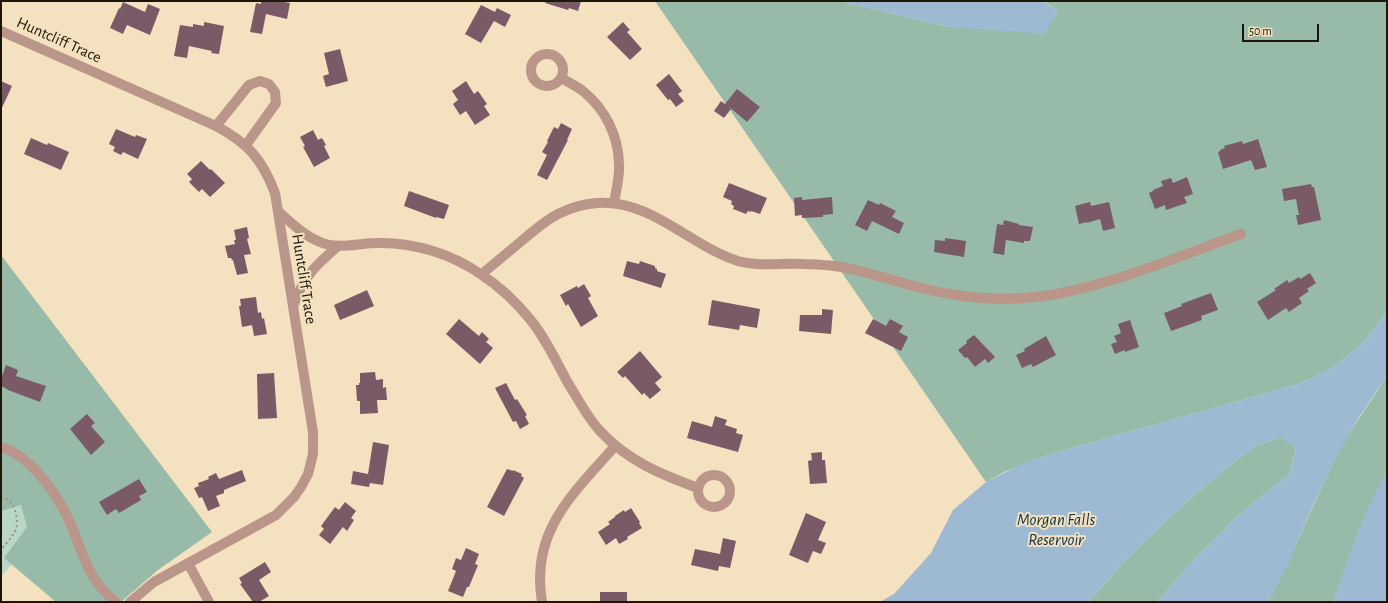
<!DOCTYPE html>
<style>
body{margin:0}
#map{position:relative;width:1388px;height:603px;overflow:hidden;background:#f3e1bf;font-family:"Alegreya Sans",sans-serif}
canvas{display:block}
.frame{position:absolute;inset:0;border:2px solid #1d170a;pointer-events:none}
.scale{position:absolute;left:1242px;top:24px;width:77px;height:18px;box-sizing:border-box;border:2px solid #1d170a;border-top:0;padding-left:5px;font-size:12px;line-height:14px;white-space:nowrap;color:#1d170a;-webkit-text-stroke:3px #f3e1bf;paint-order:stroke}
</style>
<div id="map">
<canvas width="1388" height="603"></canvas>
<div class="frame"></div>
<div class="scale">50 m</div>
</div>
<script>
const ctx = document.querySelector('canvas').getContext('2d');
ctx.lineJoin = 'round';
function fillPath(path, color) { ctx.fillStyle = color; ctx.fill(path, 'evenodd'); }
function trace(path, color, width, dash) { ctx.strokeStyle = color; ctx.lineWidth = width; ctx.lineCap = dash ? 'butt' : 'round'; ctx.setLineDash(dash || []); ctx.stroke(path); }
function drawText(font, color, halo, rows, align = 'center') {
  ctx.font = font + ' "Alegreya Sans",sans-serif'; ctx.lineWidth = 4; ctx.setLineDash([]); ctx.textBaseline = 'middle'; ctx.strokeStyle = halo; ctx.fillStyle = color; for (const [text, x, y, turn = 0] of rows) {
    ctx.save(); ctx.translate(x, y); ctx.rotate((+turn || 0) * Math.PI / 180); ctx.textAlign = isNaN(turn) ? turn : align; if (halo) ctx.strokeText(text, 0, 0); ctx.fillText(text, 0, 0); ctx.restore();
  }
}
fillPath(new Path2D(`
 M1,455L37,533L1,577Z`), '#b9d7c7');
fillPath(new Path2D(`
 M655,1H839L949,27L1059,11L1043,1H1387V310C1367,345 1336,369 1299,384L1047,455L1004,472L986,482Z
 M1,255L212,532L158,570L121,602H56L4,558L27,527L21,505L1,511Z
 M1387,376V470L1357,536L1333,602H1268C1293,556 1311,508 1334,461C1349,431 1369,405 1387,376Z
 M1281,437L1296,448L1289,474L1241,513L1197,556L1157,602H1088L1129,557L1185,503L1244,454L1257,446Z`), '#97bba8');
fillPath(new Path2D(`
 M839,1H1042L1059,11L1045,34L949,27Z
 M1387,310V376L1358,419L1335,459L1315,501L1284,572L1268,602H1157L1197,556L1241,513L1289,474L1296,449L1281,437L1257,446L1244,454L1185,503L1129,557L1088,602H880L894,594L931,553L953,510L986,482L1018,466L1047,455L1299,384C1336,369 1367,345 1387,310Z
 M1387,470V602H1333C1348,558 1364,511 1387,470Z`), '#9dbad2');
fillPath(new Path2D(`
 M261,1H279L290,3L287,19L266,14L262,34L250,32L256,3L261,4Z
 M546,1H581L578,11L569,8L568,10L545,3Z
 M123,2L145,12L148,4L160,9L150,35L127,25L123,34L110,28L119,8L120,9Z
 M481,5L495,12L497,8L511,15L505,27L494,21L481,43L465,34Z
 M204,22L224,26L219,54L211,53L212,51L189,46L187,58L174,56L180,25L193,27V24L204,26Z
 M623,22L630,30L627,32L642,49L630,60L607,37Z
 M340,49L348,81L326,87L323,76L329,74L324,53Z
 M669,74L682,91L678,94L684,101L676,107L670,99L668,100L656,85Z
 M1,81L12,86L1,110Z
 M466,81L474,94L478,91L487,104L484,106L490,115L475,125L466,111L460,115L453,104L458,100L452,91Z
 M737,89L760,107L747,122L728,106L731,109L724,118L714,111L721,101L725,104Z
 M561,123L572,129L567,140H568L547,180L537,175L547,155L542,152L548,142L547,141L554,127L558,129Z
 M116,129L135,137L136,135L147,139L138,159L123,152L121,155L113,151L115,147L109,144Z
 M313,130L318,140L322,138L326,145L324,146L330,158L314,167L303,147L305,146L300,137Z
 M31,138L47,145L48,143L69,152L61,170L24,154Z
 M1258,139L1267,167L1255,170L1251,160L1223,169L1218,152L1220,151V150L1225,148L1224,146L1242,141L1243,144Z
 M201,161L210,170L211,169L225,183L210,197L202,189L199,192L189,182L192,179L187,174Z
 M1187,177L1193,194L1184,197L1187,203L1166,210L1165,205L1155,209L1149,193L1153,191V190L1163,186L1161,181L1171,178L1173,183Z
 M729,183L767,198L760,214L751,211V212L748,211L746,214L733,209L734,206L731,204L732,201L723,197Z
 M1311,184L1312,187H1314L1321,220L1298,225L1296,215H1299L1296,199L1284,201L1282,189Z
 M409,191L449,205L444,219L436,217V218L404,206Z
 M802,197V200L832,197L833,214L823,215V217L802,218V215L795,216L794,198Z
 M868,200L879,205L880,203L896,211L892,217L904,223L899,234L872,221L867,231L855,225Z
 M1090,202L1091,206L1109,202L1115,228L1103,231L1100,219L1087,223V222L1079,224L1075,206Z
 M1004,220L1019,224V225L1033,227L1030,241H1024V243L1006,240L1004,255L993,253L997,224L1003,225Z
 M247,227L249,238L247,239L251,254L244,255L248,273L237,275L233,260H232L231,258H228L225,246L235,244L234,240H236L234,230Z
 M945,238L966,241L964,257L934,252L935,240L945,241Z
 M627,261L639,264L640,261L655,266V268L657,269V271L666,274L661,288L623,276Z
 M1310,273L1316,283L1307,289L1309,291L1299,298L1302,303L1289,312L1286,308L1268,320L1257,302L1276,290L1274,289L1287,280L1289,283L1299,277L1300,279Z
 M584,284L591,296L588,298L598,316L581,327L568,304L566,306L560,295L577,286L578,288Z
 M367,290L374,306L340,320L334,305Z
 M1211,293L1218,310L1201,316L1202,320L1171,331L1164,313L1182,306L1181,304Z
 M256,297L258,313L261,312L262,319L264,318L267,334L254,336L252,325L242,327L239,306H241L240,299Z
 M712,300L760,309L757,328L740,325L739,330L708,325Z
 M822,309L833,310L831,334L799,331L800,315H822Z
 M459,319L479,336L482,332L489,339L486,342L493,348L480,364L446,334Z
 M873,319L886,326L890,319L903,326L899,332L908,337L901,351L865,333Z
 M1130,320L1139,347L1125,352V350L1115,354L1111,344L1117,342L1114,336L1121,333L1118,324Z
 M974,335L995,357L988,363L985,359L975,367L967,357L965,358L958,350L967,343L966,341Z
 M1046,336L1056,355L1033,367L1031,364L1022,368L1016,355L1025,351L1024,349Z
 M640,351L662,377L655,383L661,390L650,399L644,393L642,395L625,376L623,378L617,372Z
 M6,365L18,370L16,376L46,386L40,402L8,390L7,389L1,386V379Z
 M375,372L376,380L383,379V388L386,387L387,400H377L378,413L360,414V401H357L356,385H359V383H360V373Z
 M274,373L277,418L258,419L257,374Z
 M506,383L515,400L517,399L527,415L525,416L529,424L520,429L516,421L513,422L495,388Z
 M87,414L95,423L91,426L105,442L91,455L70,429Z
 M715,416L727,420L725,425L737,429L736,433L743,435L738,452L687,438L692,421L712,427Z
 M373,442L389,445L383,485L370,483L369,487L351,484L353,471L368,474Z
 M822,452V460H825L827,483L810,484L808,461L812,460L811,453Z
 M507,469L513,471V470L522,474L521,476L524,478L504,516L487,507Z
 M242,470L246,481L224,490V493L216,496L220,506L208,511L202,497L199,498L194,488L199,486L198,483L209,479L208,477L216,473L219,479Z
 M139,479L147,492L139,496L141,500L119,513L116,509L107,515L99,502Z
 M345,502L356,511L351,518L354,520L347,531L343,527L330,544L319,535L324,529L321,526L335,507L339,510Z
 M631,508L640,522L639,523L642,528L627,537L628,539L619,544L616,538L606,545L598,532L610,524L608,522L615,517V516L624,510L625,512Z
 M806,513L826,522L818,540L826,543L821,554L813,551L808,563L789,555Z
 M723,538L736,541L730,568L719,566L718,571L691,565L695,549L720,554Z
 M466,548L479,554L475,564L478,565L469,587H467L463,597L448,591L456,571L452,569L456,558L461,560Z
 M265,562L271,572L259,580L269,596L259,602H253L240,584L242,583L239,578Z
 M600,592H627V602H600Z`), '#7b5a67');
trace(new Path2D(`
 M1,498C3,498 5,498 7,499C15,504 19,521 16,529C13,537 6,543 1,550`), '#9e9177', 2, [2, 3]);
trace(new Path2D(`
 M1,31L216,126C248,143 262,159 275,193L313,432V454L308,474L301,487L294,497L276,515L154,582L130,602
 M531 70a16 16 0 1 1 32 0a16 16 0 1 1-32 0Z
 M561,78C568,82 576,86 583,91C605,109 618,135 619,163C620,177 616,190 614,203
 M216,126L249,85L260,81L269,84L275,92L276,103L246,145
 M279,212C291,223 305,236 320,242C338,250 358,243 377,243C414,242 452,254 482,275C500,287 516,302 529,318C545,337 556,361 568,383C578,399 587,417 600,431C628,461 660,474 698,488
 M482,274C496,262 511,250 525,238C536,229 546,220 558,214C570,208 584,204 597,203C651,199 690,246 738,261C759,267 781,263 803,264C814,264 825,265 835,266C874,272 911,288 950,294C983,300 1022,300 1056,294C1117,283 1182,255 1241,234
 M294,304C304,276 316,265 338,246
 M1,447C32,456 60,498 72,527C83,555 90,583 116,602
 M698 491a16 16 0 1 1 32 0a16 16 0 1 1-32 0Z
 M188,563L209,602
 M542,602C530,531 573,494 615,446`), '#ba9589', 10);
drawText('16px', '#1d170a', '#f3e1bf', [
 ["Huntcliff Trace",59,40,24],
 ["Huntcliff Trace",304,279,81]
]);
drawText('italic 17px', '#0b2f48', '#f3e1bf', [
 ["Morgan Falls",1056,520],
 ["Reservoir",1056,540]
]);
</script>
